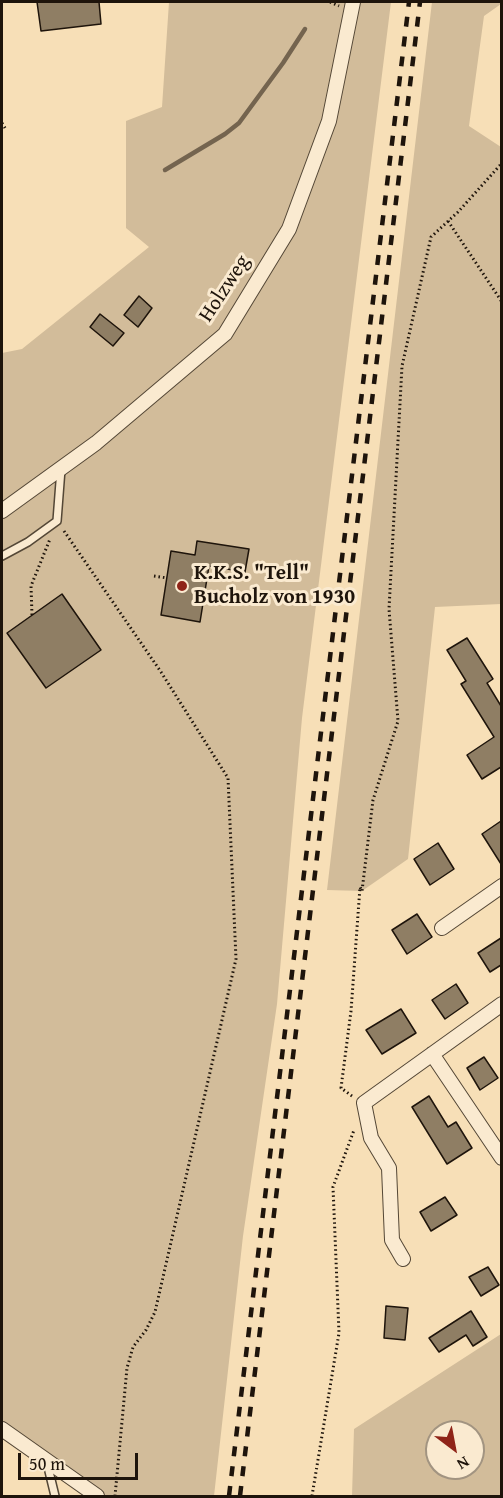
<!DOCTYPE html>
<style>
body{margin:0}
#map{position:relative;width:503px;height:1498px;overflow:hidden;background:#f7dfb7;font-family:"Gentium Book Plus",serif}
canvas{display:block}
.frame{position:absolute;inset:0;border:3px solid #1e140b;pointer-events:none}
.north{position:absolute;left:425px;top:1420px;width:60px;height:60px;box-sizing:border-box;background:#faead0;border:2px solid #a29481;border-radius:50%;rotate:148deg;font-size:16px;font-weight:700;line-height:24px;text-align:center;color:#1e140b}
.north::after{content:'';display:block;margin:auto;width:21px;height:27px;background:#8f2418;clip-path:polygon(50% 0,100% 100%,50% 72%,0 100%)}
.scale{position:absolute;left:18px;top:1453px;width:120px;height:27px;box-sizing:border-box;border:3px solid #1e140b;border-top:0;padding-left:8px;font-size:18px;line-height:21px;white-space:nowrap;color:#1e140b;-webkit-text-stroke:4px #faead0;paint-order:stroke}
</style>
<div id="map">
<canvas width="503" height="1498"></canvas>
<div class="frame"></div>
<div class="north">N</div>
<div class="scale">50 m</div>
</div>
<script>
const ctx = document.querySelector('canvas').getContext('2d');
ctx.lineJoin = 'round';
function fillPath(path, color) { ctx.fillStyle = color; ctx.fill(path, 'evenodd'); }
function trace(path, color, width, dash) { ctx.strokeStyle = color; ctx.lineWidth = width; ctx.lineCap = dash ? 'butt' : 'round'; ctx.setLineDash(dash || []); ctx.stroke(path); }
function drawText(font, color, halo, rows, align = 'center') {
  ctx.font = font + ' "Gentium Book Plus",serif'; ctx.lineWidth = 6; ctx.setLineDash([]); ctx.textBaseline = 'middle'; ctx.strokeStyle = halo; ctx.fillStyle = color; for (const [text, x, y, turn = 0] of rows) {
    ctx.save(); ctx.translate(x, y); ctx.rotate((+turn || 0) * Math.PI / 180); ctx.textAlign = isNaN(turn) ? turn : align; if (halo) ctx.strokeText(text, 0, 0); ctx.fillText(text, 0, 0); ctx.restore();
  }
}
fillPath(new Path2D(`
 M169,2H391L302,718L277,1004L243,1236L214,1496H97L2,1429V353L22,349L149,247L126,228V121L162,107Z
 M432,2H501V4L484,16L469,126L501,147V604L435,607L408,859L362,891L327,890Z
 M501,1334V1496H352L354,1429ZM437,1432H473V1468H437Z`), '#d2bc9a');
trace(new Path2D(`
 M165,170L225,134L239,123L283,63L305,29`), '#74644f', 4.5);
const building = new Path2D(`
 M37,2H99L101,24L41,31Z
 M139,296L152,308L138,327L124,315Z
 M100,314L124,333L113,346L90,327Z
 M197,541L249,549L245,572L209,566L200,622L161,615L171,551L195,555Z
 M62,594L101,650L46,688L7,633Z
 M467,638L493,679L487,683L501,706V767L482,779L467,755L494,737L461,684L466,681L447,650Z
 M501,821V864L482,834Z
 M438,843L454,869L430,885L414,859Z
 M417,914L432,937L407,954L392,930Z
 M501,938V965L490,972L478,953Z
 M456,984L468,1003L445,1019L432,1000Z
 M401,1009L416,1033L382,1054L366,1030Z
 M484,1057L498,1078L480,1090L467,1068Z
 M429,1096L448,1127L456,1122L472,1148L447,1164L412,1107Z
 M445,1197L457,1215L431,1231L420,1212Z
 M488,1267L499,1285L481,1296L469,1277Z
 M386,1306L408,1308L405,1340L384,1338Z
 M471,1311L487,1337L473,1346L466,1335L439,1352L429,1338Z`);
fillPath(building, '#8f7e64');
trace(building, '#1e140b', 1.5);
const service = new Path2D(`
 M2,556L28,542L57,521L61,469
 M47,1463L55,1496`);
const minor = new Path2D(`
 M2,511L96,443L225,334L289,229L329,121L353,2
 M442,928L502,886
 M432,1054L502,1158
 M403,1259L392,1240L389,1168L371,1138L364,1103L502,1004
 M2,1429L97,1496`);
trace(service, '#544736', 10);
trace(minor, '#544736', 16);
trace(new Path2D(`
 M330,2L339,6
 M2,123L5,128
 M448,221L502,302
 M64,531L161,672L228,778L236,959L155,1312L146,1330L133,1347L127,1368L115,1496
 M154,576L167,578
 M32,615L31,586L50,539
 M352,1096L341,1088L351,1011L360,887L362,891L373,800L398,721L389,609L402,366L431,237L458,212L502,163
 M312,1496L339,1333L333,1187L354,1130`), '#1e140b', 3, [1.5, 3]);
trace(service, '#faead0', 7);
trace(minor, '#faead0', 14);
trace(new Path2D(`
 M229,1496L409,2
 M240,1496L420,2`), '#1e140b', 4.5, [10, 10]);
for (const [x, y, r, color] of [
 [182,586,6,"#8f2418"]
]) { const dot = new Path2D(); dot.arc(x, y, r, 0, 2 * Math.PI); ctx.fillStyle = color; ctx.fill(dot); trace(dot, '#faead0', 2); }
drawText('21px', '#1e140b', '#faead0', [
 ["Holzweg",225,289,-57]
]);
drawText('bold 21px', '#1e140b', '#faead0', [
 ["K.K.S. \"Tell\"",194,574],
 ["Bucholz von 1930",194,598]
], 'left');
</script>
